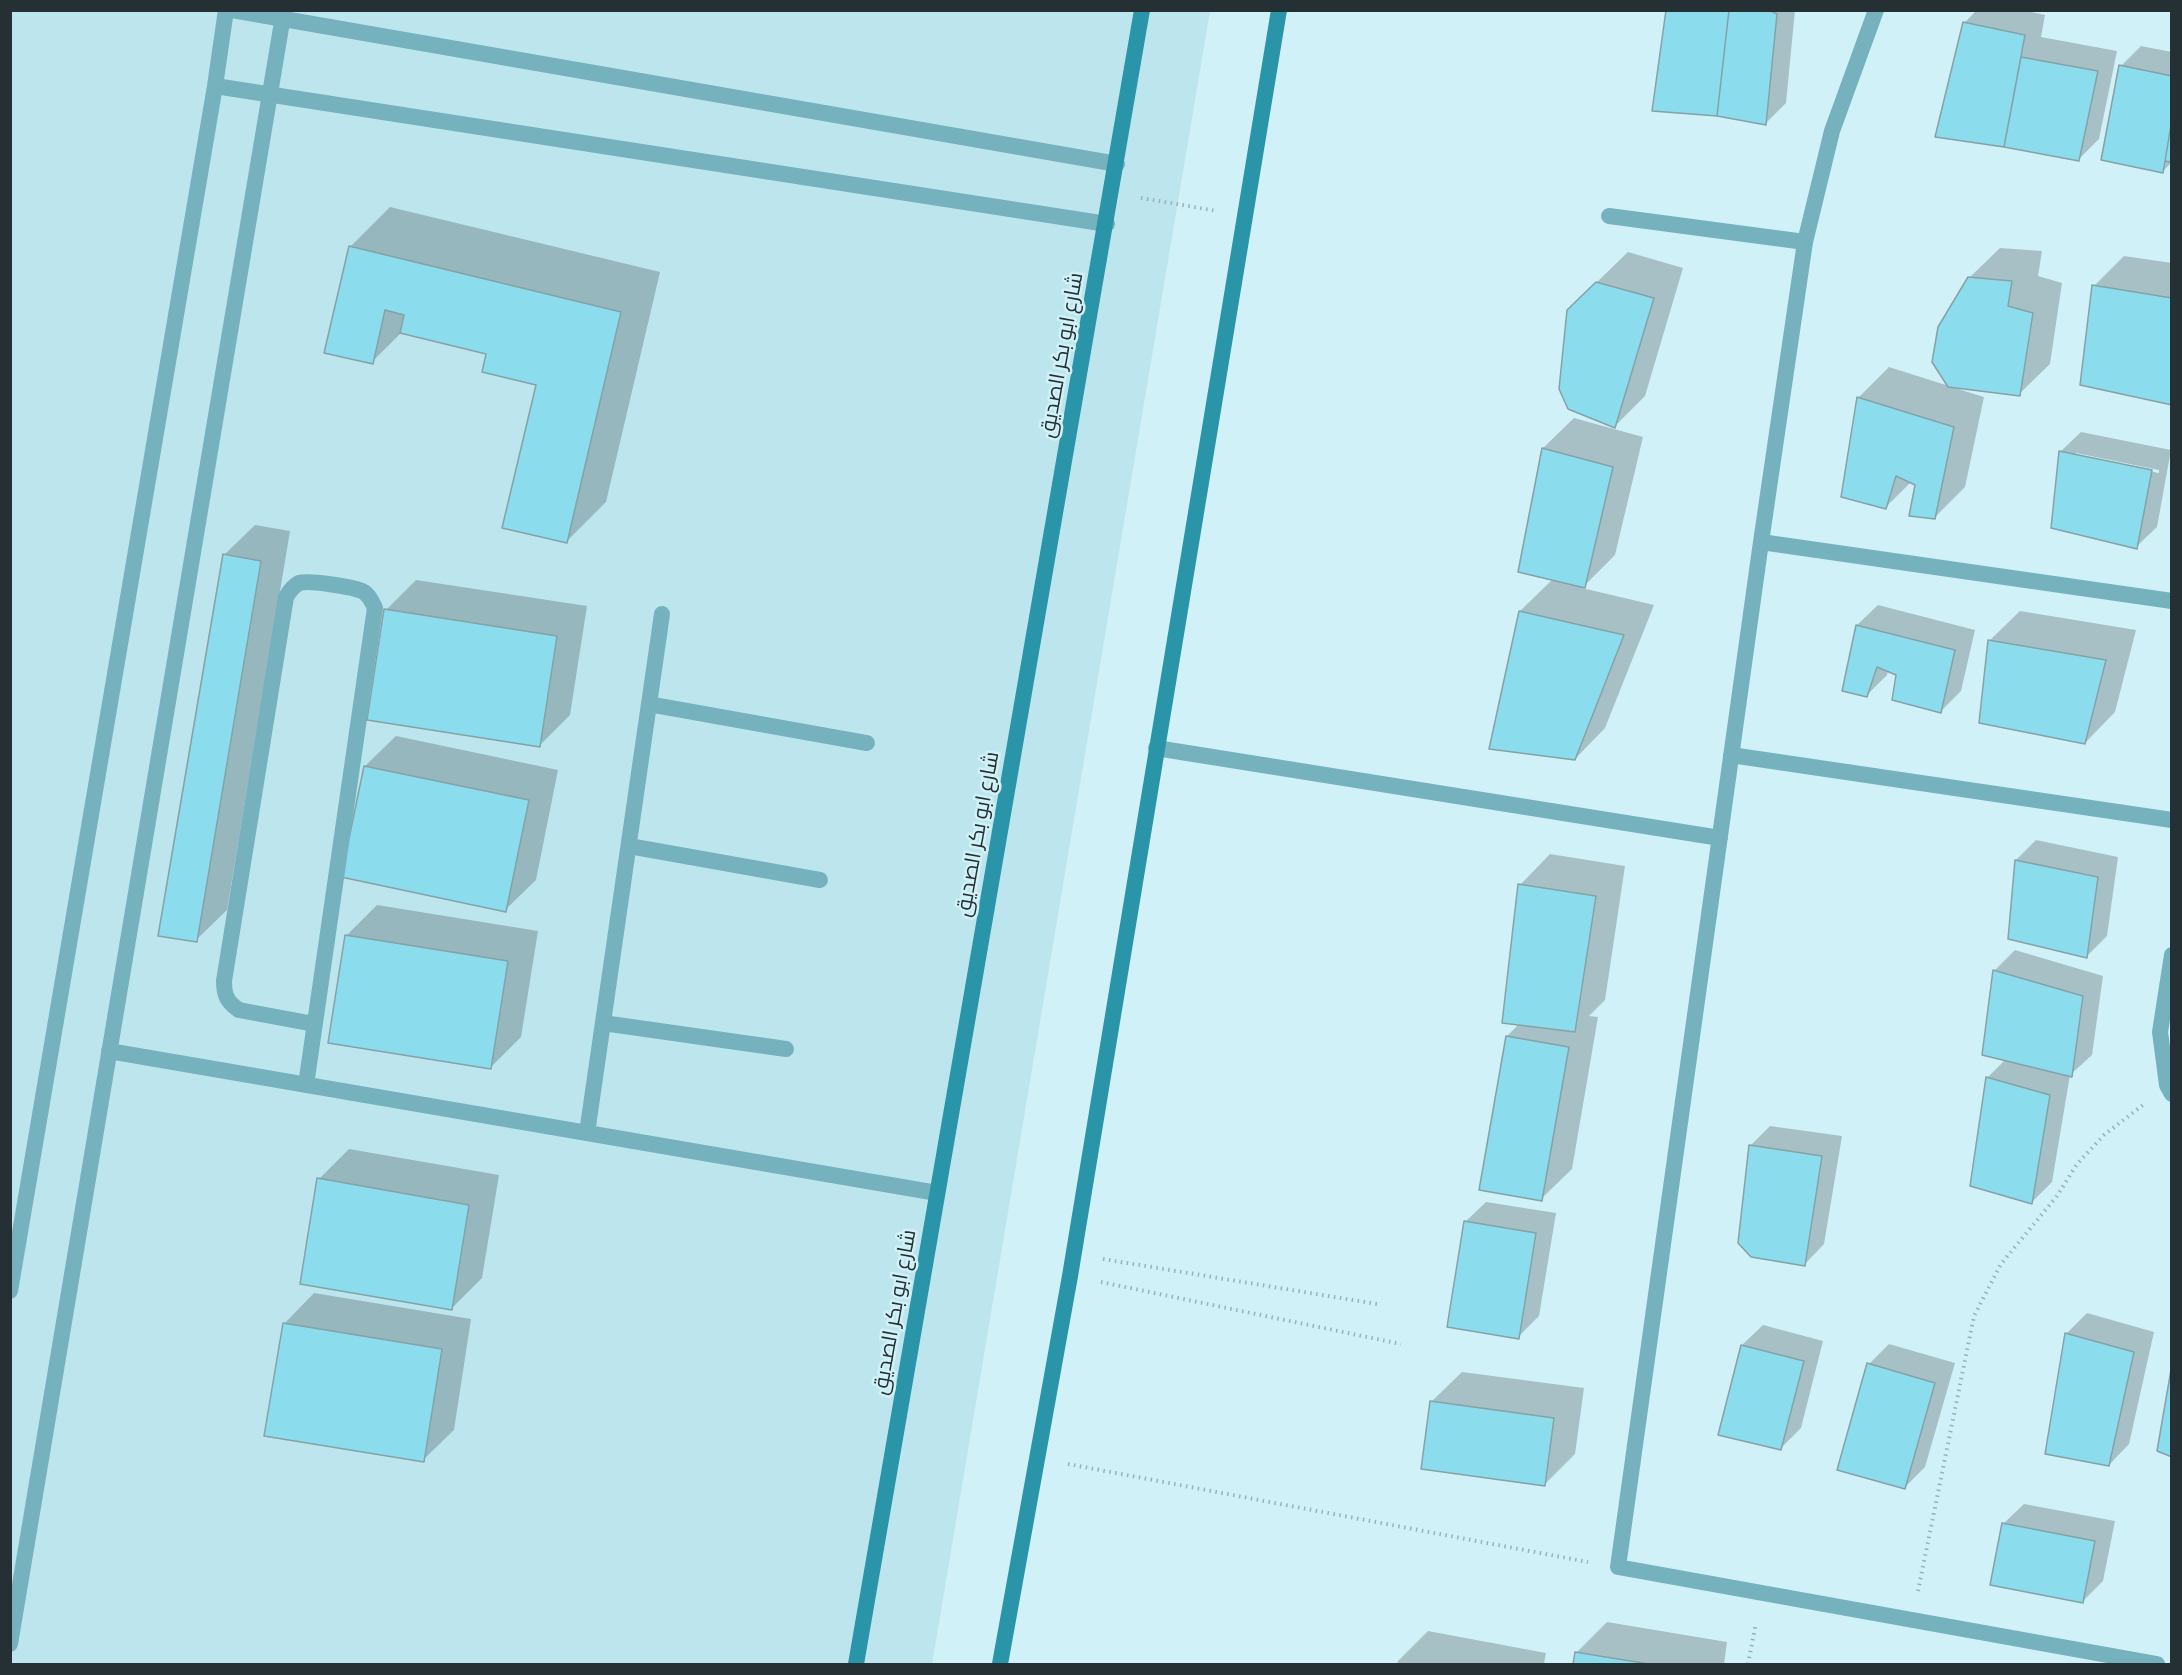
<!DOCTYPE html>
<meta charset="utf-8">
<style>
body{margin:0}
#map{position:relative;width:2182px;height:1675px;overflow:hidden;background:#d1f1f8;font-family:Barlow,sans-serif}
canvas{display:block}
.frame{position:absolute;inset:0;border:12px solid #243033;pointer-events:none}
</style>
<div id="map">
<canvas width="2182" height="1675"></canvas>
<div class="frame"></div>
</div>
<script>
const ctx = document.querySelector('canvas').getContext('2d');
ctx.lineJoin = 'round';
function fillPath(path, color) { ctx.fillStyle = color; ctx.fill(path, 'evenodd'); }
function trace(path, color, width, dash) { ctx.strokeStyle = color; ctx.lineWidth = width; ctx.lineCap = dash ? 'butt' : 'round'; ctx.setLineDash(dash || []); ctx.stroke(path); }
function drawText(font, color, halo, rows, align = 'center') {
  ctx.font = font + ' Barlow,Cairo,sans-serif'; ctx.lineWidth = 5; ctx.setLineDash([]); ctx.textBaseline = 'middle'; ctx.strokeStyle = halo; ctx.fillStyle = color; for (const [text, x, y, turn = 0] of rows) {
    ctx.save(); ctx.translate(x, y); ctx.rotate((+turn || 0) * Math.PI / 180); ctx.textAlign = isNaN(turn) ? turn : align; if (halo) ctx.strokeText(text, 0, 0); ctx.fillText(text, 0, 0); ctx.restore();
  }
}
fillPath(new Path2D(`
 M11,11H1210L932,1664H11Z`), '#bde5ee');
fillPath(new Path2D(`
 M1668,10H1795L1786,103L1765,124Z
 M1977,10H2022L2045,15L2041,37L2117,51L2099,139L2079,159L1937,135L1964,23Z
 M2141,46L2172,52V162L2163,171L2121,66Z
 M390,207L660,272L606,502L566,542L538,384L488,353L402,332L372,362L350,247Z
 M2000,248L2042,251L2038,276L2062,283L2050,364L2019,394L1956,387L1955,388L1984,397L1965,487L1935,517L1916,484L1911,482L1886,507L1843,496L1859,397L1889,367L1949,386L1969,278Z
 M1628,252L1683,268L1645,396L1615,426L1568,310Z
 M2124,256L2172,263V404L2094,286Z
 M1574,418L1643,437L1615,555L1582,588L1654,605L1605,728L1575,759L1520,611L1553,579L1519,571L1543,448Z
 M2081,432L2171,450L2157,527L2136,547L2060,452ZM2076,453L2159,470V473L2076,456Z
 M255,525L290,531L227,910L196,940L224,555Z
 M416,580L587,606L570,715L540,745L386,610Z
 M1878,605L1975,630L1961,691L1940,712L1897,674L1888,670L1887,675L1866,696L1844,690L1857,625Z
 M2020,611L2136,630L2115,712L2085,743L1989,641Z
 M396,736L558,770L536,880L505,910L365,766Z
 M2036,840L2118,857L2107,936L2086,957L2016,860Z
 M1550,854L1625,866L1605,1000L1589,1016L1598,1017L1572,1169L1541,1199L1507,1036L1519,1024L1520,885Z
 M377,905L538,931L521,1037L491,1067L346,936Z
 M2015,950L2103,976L2092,1055L2070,1075L2052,1182L2032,1202L1972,1185L1988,1077L2006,1059L1984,1054L1995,970Z
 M1770,1126L1842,1136L1824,1244L1804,1265L1750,1146Z
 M349,1149L499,1175L482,1278L452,1308L319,1179Z
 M1486,1202L1556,1213L1539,1316L1518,1337L1465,1222Z
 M314,1293L471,1319L454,1430L423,1460L284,1324Z
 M2087,1313L2154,1332L2129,1444L2109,1465L2066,1334Z
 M1763,1325L1823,1341L1801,1428L1780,1449L1742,1345Z
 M1889,1344L1955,1363L1925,1467L1905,1487L1869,1364Z
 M1462,1372L1584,1388L1575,1454L1545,1484L1431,1402Z
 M2024,1504L2115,1521L2103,1581L2083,1601L2003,1524Z
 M1607,1622L1727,1642L1724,1664H1575L1576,1653Z
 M1428,1631L1546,1653L1544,1664H1397L1398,1661Z`), '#0003');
const building = new Path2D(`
 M1666,10H1729L1717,116L1652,111Z
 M1729,10H1769L1777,14L1766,125L1717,116Z
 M1963,22L2025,35L2004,147L1935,137Z
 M2021,57L2098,71L2079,161L2004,147Z
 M2119,65L2172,76V119L2163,173L2101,160Z
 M2172,119V162L2165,161Z
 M349,246L621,312L567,543L502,528L536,385L482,372L486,354L400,333L404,315L385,310L373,364L324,353Z
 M1968,277L2012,281L2008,306L2033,313L2020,396L1948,387L1932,362L1938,327Z
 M1596,282L1654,298L1615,428L1568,409L1559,389L1567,310Z
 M2092,285L2172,298V405L2080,385Z
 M1857,397L1954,427L1935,519L1909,516L1915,485L1896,476L1886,509L1841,497Z
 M1542,448L1613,467L1585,588L1518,572Z
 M2059,451L2152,470L2137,549L2051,528Z
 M223,554L261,561L197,942L158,936Z
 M384,609L557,636L540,747L367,720Z
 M1519,611L1624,635L1575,760L1489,749Z
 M1856,625L1955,650L1941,713L1892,700L1896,675L1877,667L1867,697L1842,691Z
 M1988,640L2106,660L2085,744L1979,723Z
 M364,766L529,800L506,912L341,877Z
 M2015,860L2098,877L2087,958L2008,939Z
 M1518,884L1596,896L1575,1032L1502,1023Z
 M345,935L508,961L491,1069L328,1043Z
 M1993,970L2083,996L2072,1077L1982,1055Z
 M1506,1036L1569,1047L1542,1201L1479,1190Z
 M1986,1077L2050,1095L2032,1204L1970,1186Z
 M1749,1145L1822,1156L1805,1266L1751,1257L1738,1243Z
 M317,1178L469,1205L452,1310L300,1284Z
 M1464,1221L1536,1233L1519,1339L1447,1327Z
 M283,1323L442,1349L424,1462L264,1436Z
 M2065,1333L2134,1352L2109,1466L2045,1454Z
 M1741,1345L1804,1361L1781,1450L1718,1435Z
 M1867,1363L1935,1383L1905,1489L1837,1470Z
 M2172,1364V1457L2157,1451Z
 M1430,1401L1554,1418L1545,1486L1421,1469Z
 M2002,1523L2095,1541L2083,1603L1990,1585Z
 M1575,1652L1649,1664H1573Z`);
fillPath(building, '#8bdcec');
trace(building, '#84a2a8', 1.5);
trace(new Path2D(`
 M1141,198L1217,211
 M1103,1259L1377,1304
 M1101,1282L1401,1344
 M1068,1464L1588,1562
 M1918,1591L1974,1316L2001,1264L2057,1196L2077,1164L2104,1135L2143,1105
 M1748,1664L1756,1623`), '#98b2b8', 4, [1.5, 4.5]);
trace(new Path2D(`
 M232,10L1117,164
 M215,86L1107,224
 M1609,216L1805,242
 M649,704L867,743
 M629,846L820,880
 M603,1023L786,1049
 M109,1051L937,1193
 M306,1085L375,608C372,602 370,596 364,592C355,587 309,580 299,583C293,586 289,592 286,597L224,981C224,995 227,1002 239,1010L314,1024
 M587,1133L662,614
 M10,1291L215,86L226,10
 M10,1644L284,10`), '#76b2be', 16);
trace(new Path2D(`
 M1876,10L1832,131L1805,242L1761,542L1618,1567L2157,1664
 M1761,542L2172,601
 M1156,748L1720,838
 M1731,755L2172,820
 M2172,955L2160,1032L2167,1085L2172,1094`), '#76b2be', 16);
trace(new Path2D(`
 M856,1664L1142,10
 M1000,1664L1070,1276L1279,10`), '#2a95a8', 16);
drawText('21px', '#243033', '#d1f1f8', [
 ["شارع ابو بكر الصديق",1061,355,-80],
 ["شارع ابو بكر الصديق",977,834,-80],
 ["شارع ابو بكر الصديق",894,1312,-80]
]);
</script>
